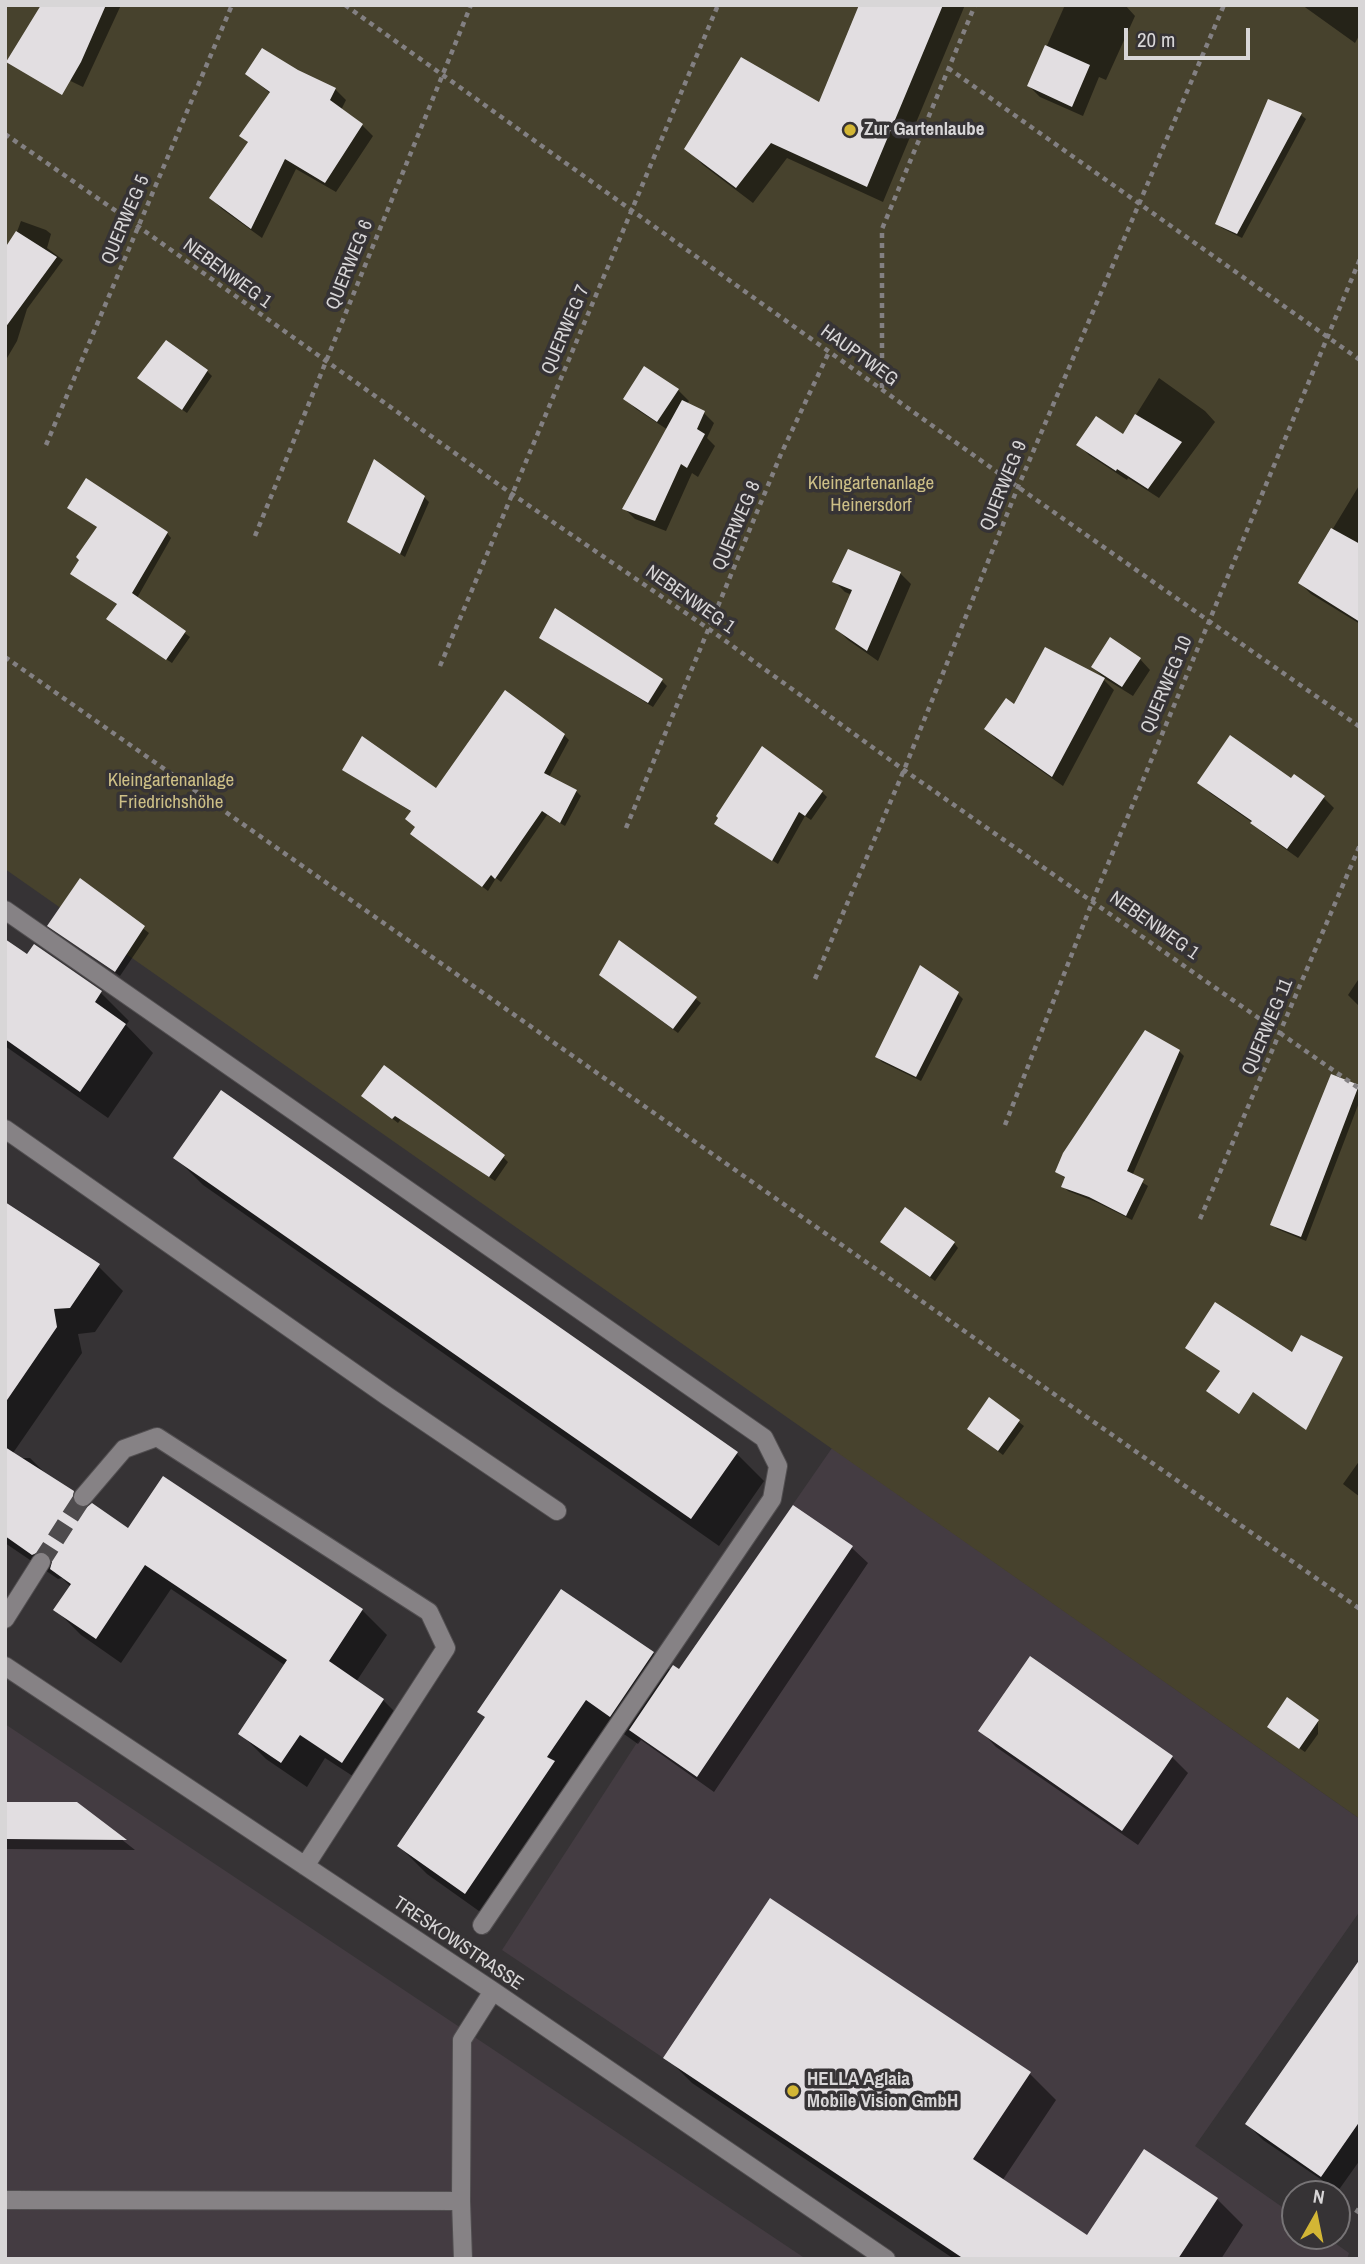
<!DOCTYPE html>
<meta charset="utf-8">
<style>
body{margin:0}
#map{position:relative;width:1365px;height:2264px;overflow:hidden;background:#363335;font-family:"Archivo Narrow",sans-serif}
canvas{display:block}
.frame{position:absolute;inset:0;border:7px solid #d8d6d7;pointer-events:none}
.north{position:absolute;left:1281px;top:2180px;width:70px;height:70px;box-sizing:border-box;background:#363335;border:2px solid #777476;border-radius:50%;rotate:9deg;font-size:19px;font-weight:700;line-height:28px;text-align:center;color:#d8d6d7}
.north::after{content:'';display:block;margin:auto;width:24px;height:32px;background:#d3b635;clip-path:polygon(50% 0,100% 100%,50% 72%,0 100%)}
.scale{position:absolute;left:1124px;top:28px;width:126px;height:32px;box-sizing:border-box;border:4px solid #d8d6d7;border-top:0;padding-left:9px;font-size:21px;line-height:24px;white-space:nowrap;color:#d8d6d7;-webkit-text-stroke:5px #363335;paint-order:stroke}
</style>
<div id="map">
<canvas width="1365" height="2264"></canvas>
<div class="frame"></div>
<div class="north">N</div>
<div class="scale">20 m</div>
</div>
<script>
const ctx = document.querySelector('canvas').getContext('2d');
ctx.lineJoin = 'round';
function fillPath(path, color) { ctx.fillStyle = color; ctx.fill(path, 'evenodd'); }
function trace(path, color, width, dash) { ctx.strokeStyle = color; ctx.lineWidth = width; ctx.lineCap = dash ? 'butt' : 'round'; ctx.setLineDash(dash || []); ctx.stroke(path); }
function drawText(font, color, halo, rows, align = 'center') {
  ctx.font = font + ' "Archivo Narrow",sans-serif'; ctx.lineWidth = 7; ctx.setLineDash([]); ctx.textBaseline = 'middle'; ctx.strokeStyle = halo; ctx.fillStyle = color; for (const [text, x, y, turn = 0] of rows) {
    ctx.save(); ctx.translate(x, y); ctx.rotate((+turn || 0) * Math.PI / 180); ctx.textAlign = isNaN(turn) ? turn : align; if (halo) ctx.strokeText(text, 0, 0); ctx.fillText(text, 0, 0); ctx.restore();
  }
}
fillPath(new Path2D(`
 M832,1448L1360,1819V1911L1195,2146L1295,2216V2236H1325L1349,2253L1347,2259H964L502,1950L640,1738L634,1734Z
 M5,1724L485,2044L806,2259H5Z`), '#443c42');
fillPath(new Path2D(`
 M5,5H1360V1819L5,869Z`), '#47422d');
fillPath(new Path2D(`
 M65,5H121L83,87L52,72Z
 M861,5H965L883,202L787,158L753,203L703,165L687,149L820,104Z
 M1065,5H1125L1135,16L1106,80L1099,77L1083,116L1040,97L1029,86Z
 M1302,5H1360V34L1355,43Z
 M298,72L335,89L346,100L341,110L362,125L373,136L336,192L296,169L262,238L222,209L211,198L249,144L242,136L271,94L247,74Z
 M1301,115L1306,119L1242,238L1222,228L1217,223Z
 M21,221L46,230L51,234L47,248L63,260L27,309L17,341L7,358L5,264Z
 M645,369L678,390L689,401L687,404L704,413L714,423L707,438L715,446L698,477L692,473L666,531L635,519L624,508L668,430L636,409L625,398Z
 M207,371L212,376L187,413L144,383Z
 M1159,378L1205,411L1215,422L1159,498L1128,478L1127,480L1089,455L1079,445L1123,436Z
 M1360,484V624L1311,594L1300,583Z
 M424,497L429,502L405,557L349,522Z
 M69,508L167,533L171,538L137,598L190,637L172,663L113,624L118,605L72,574L98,528Z
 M900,573L911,584L878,661L848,640L837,629L852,595L845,592L834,581Z
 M541,637L662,681L667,686L653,707Z
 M1140,659L1150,670L1133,696L1104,678L1093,667Z
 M1104,680L1114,690L1063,786L996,739L986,729L1015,706Z
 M564,735L569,740L549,777L576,791L581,796L565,826L547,815L501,882L496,878L488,891L418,838L417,827L412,812L344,770L437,791Z
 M1291,781L1324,798L1334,808L1298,858L1263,833L1253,823L1210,793L1200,782Z
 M822,792L827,797L811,820L805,816L778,864L721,828Z
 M81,881L149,933L120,976L54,930Z
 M5,941L28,957L35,947L101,993L129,1021L126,1025L153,1053L108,1118L5,1046Z
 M1360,977V1007L1348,995Z
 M606,980L696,999L701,1003L678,1033Z
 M958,994L963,999L921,1081L882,1062L877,1057Z
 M1179,1051L1184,1056L1132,1176L1148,1186L1132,1220L1096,1202L1068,1191L1063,1186L1066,1179L1057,1172Z
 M1358,1086L1360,1100L1306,1241L1277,1229L1272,1224Z
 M363,1096L503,1157L508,1162L495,1181L401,1119L398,1123Z
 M175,1157L736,1453L764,1481L719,1546L203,1185Z
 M5,1203L98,1266L123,1291L95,1332L78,1334L82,1353L13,1453L22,1458H30L51,1479L72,1493L88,1508L129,1530L362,1610L387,1635L356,1682L383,1700L408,1725L368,1786L325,1758L307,1787L266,1759L241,1734L286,1666L171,1589L121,1663L81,1635L56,1610L71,1587L62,1578L58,1579L5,1543Z
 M954,1243L958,1248L935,1281L887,1246Z
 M990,1400L1024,1426L1003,1455L974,1433Z
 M1360,1460V1497L1343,1484Z
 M793,1507L852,1548L868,1563L714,1792L641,1740L638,1744L614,1727L493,1921L427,1874L399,1846L486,1718L653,1653L671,1671H679Z
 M1030,1659L1172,1757L1188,1773L1138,1845L996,1747L981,1731Z
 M1312,1717L1318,1722V1734L1305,1752L1274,1731Z
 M5,1804H77L135,1850L5,1849Z
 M770,1901L1030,2074L1056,2100L1002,2181L1087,2237L1145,2151L1217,2199L1243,2225L1221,2259H954L692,2083L666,2057Z
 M1360,1962V2160L1338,2191L1263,2140L1247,2124Z`), '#0007');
fillPath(new Path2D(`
 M41,5H106L81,62L62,95L6,62Z
 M859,5H943L867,187L771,143L736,188L684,149L741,57L819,102Z
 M1045,45L1090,65L1072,107L1027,86Z
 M262,48L298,70L336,88L330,100L363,124L325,183L285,159L251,229L209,198L248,142L239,136L270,92L245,74Z
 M1268,99L1302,113L1237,234L1215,224Z
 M16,231L57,257L5,328V248Z
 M166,340L208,370L182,410L137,378Z
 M644,366L679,389L657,422L623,399Z
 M682,400L705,411L697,429L705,434L687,468L681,464L655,521L622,509Z
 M1135,414L1182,442L1148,489L1117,469L1116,471L1076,445L1096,416L1123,434Z
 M374,459L425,496L400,554L347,522Z
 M86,478L168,532L132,593L186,631L166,660L106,619L117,604L70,574L79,560L76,557L97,527L67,508Z
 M1331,528L1360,544V622L1298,583Z
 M848,549L901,572L867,651L835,629L852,590L832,582Z
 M555,608L663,679L648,703L539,638Z
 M1110,637L1141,658L1122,687L1091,667Z
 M1045,647L1105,678L1052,777L984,729L1006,698L1014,704Z
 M505,690L565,734L544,773L577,790L560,823L542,811L495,879L491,875L482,887L410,834L415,827L405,819L411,811L342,770L362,736L436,788Z
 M1230,735L1291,778L1294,774L1325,796L1287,849L1250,823L1252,821L1197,783Z
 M762,746L823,791L805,816L799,812L772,861L714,824L718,818L716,816Z
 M80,878L145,926L115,972L47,926Z
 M5,939L27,954L34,944L102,991L95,1002L126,1024L80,1092L5,1039Z
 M619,940L697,997L673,1029L599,975Z
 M920,965L959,992L916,1077L875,1057Z
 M1145,1030L1180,1050L1127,1171L1144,1179L1126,1216L1089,1197L1061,1187L1065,1177L1055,1172L1063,1153Z
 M384,1065L505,1155L489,1177L395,1116L392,1119L361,1096Z
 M1331,1074L1359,1085L1301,1237L1270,1225Z
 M221,1090L738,1452L691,1519L173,1158Z
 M5,1202L100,1264L70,1308L54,1309L57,1327L5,1403Z
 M905,1207L955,1242L930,1277L880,1242Z
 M1215,1302L1292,1352L1301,1335L1343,1357L1306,1430L1253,1392L1239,1414L1206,1391L1220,1371L1185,1348Z
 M989,1397L1020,1420L998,1451L967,1429Z
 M5,1447L74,1491L72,1500L76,1506L86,1508L92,1503L128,1528L163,1476L363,1609L329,1661L384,1699L342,1763L300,1735L281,1763L238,1734L287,1660L145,1565L96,1639L53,1610L71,1584L50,1569L52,1562L48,1553L41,1551L32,1555L5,1536Z
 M793,1505L853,1546L697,1777L629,1730L673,1665L679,1669Z
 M561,1589L654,1652L610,1717L586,1700L547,1757L555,1761L465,1894L397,1846L485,1717L477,1712Z
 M1030,1656L1173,1756L1122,1831L978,1731Z
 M1287,1697L1319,1720L1299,1749L1267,1727Z
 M5,1802H77L127,1840L5,1839Z
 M770,1898L1031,2072L973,2159L1087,2235L1144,2149L1218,2198L1178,2259H964L663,2058Z
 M1360,1959V2121L1321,2177L1245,2124Z`), '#e2dee1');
trace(new Path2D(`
 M41,1562L83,1497`), '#4e4b4d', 18, [18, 9]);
const minor = new Path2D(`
 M5,910L764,1438L778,1466L772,1499L482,1925
 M5,1129L387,1396L557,1511
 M83,1497L124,1449L157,1437L429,1612L446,1648L305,1866
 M5,1619L41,1562
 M5,1666L493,1991L886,2259
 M5,2200L461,2201L463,2259
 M461,2201L462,2040L493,1991`);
trace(minor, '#524f51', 20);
trace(new Path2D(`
 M345,5L1018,487L1360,727
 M948,68L1360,360
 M5,134L139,227L512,494L709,629L904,770L1360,1089
 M882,388V229L975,5
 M46,445L232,5
 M255,536L471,5
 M5,657L1360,1609
 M440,666L718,5
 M626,828L781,454L829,352
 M815,979L904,770L1018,487L1224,5
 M1005,1125L1093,900L1360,259
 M1200,1219L1360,845
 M1356,2213L1360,2207`), '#838082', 4.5, [5, 5]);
trace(minor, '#868285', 18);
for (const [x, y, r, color] of [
 [850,130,7,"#d3b635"],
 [793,2091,7,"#d3b635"]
]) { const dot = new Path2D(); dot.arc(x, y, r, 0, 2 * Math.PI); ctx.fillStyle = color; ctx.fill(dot); trace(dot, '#363335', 2.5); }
drawText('bold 19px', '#d8d6d7', '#363335', [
 ["Zur Gartenlaube",864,130],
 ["HELLA Aglaia",807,2080],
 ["Mobile Vision GmbH",807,2102]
], 'left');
drawText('19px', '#d8d6d7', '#363335', [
 ["QUERWEG 5",126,220,-67],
 ["QUERWEG 6",350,265,-68],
 ["NEBENWEG 1",227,274,36],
 ["QUERWEG 7",566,330,-67],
 ["HAUPTWEG",859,356,36],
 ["QUERWEG 9",1004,486,-68],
 ["QUERWEG 8",737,526,-67],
 ["NEBENWEG 1",690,600,35],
 ["QUERWEG 10",1167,685,-67],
 ["NEBENWEG 1",1154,926,35],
 ["QUERWEG 11",1268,1027,-67],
 ["TRESKOWSTRASSE",458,1944,34]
]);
drawText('19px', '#cdbf86', '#363335', [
 ["Kleingartenanlage",871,484],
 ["Heinersdorf",871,506],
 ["Kleingartenanlage",171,781],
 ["Friedrichshöhe",171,803]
]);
</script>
